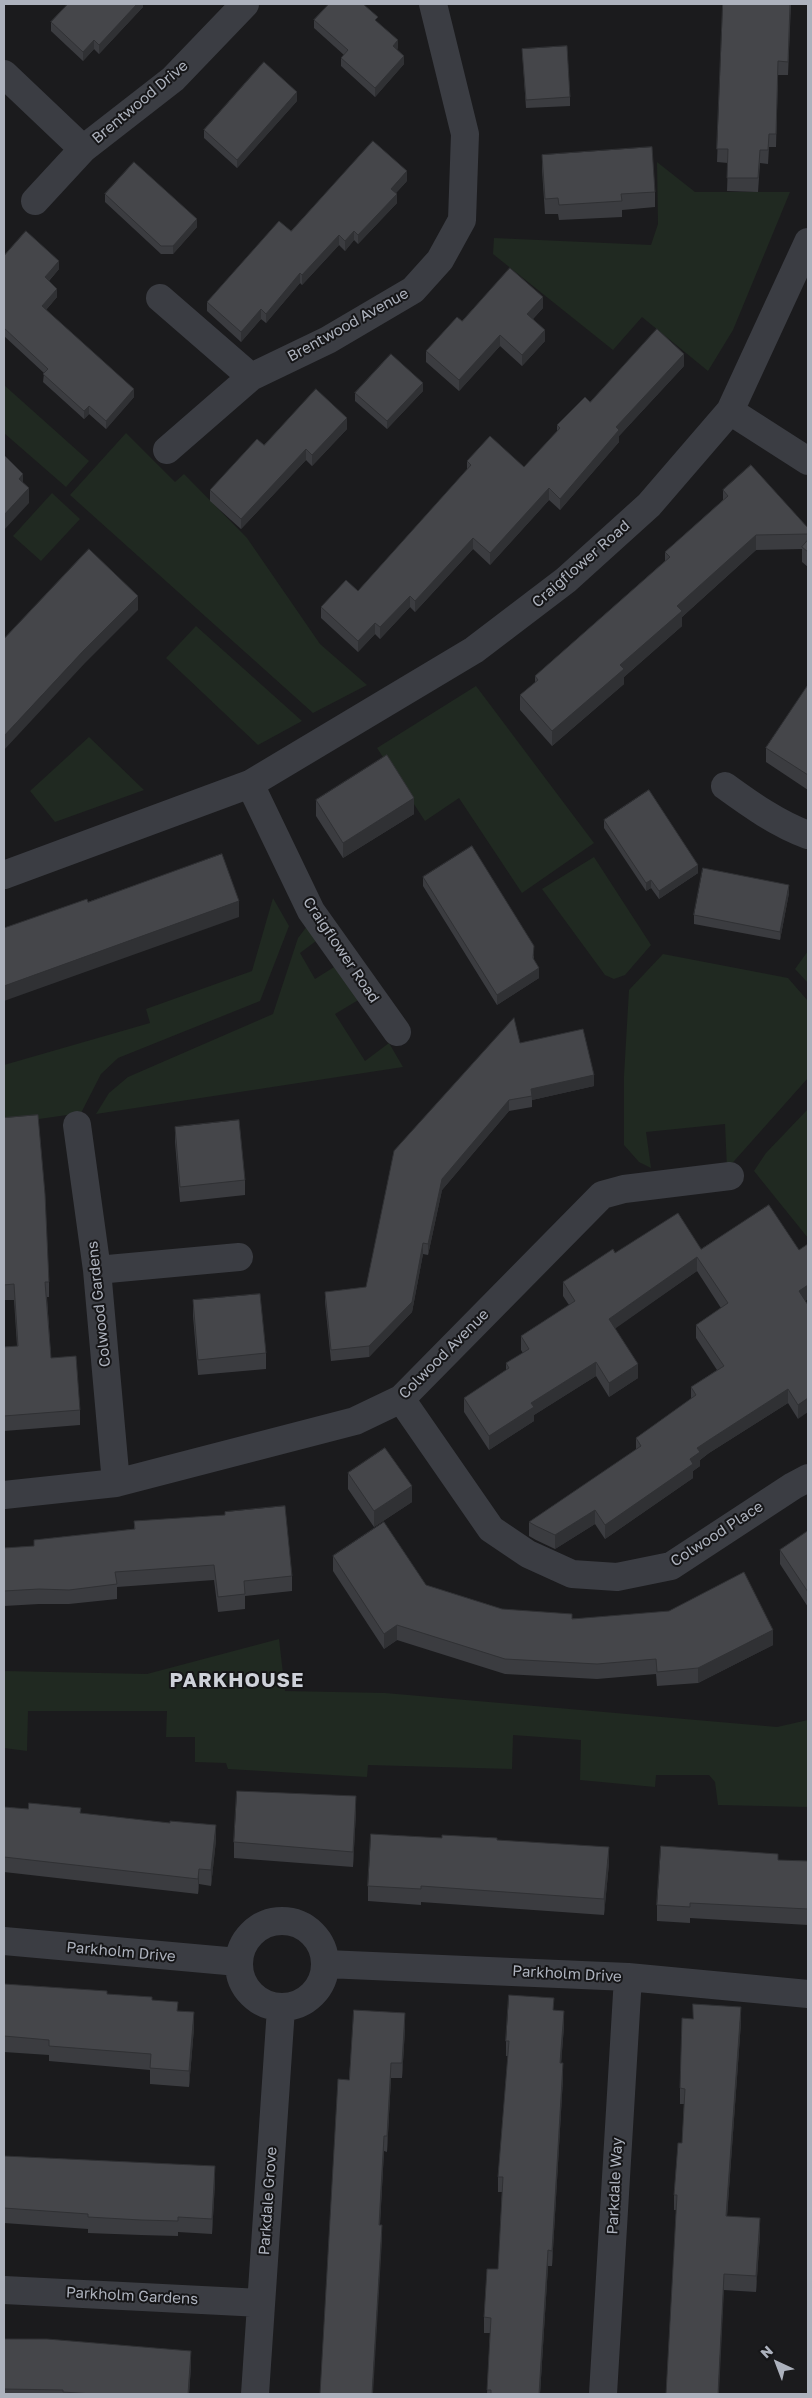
<!DOCTYPE html>
<style>
body{margin:0}
#map{position:relative;width:812px;height:2398px;overflow:hidden;background:#1b1b1d;font-family:"Golos Text",sans-serif}
canvas{display:block}
.frame{position:absolute;inset:0;border:5px solid #adb2bd;pointer-events:none}
.north{position:absolute;left:752px;top:2338px;width:50px;height:50px;-webkit-text-stroke:4px #161618;paint-order:stroke;rotate:317deg;font-size:14px;font-weight:700;line-height:20px;text-align:center;color:#adb2bd}
.north::after{content:'';display:block;margin:auto;width:18px;height:22px;background:#adb2bd;clip-path:polygon(50% 0,100% 100%,50% 72%,0 100%)}
</style>
<div id="map">
<canvas width="812" height="2398"></canvas>
<div class="frame"></div>
<div class="north">N</div>
</div>
<script>
const ctx = document.querySelector('canvas').getContext('2d');
ctx.lineJoin = 'round';
function fillPath(path, color) { ctx.fillStyle = color; ctx.fill(path, 'evenodd'); }
function trace(path, color, width, dash) { ctx.strokeStyle = color; ctx.lineWidth = width; ctx.lineCap = dash ? 'butt' : 'round'; ctx.setLineDash(dash || []); ctx.stroke(path); }
function drawText(font, color, halo, rows, align = 'center') {
  ctx.font = font + ' "Golos Text",sans-serif'; ctx.lineWidth = 4; ctx.setLineDash([]); ctx.textBaseline = 'middle'; ctx.strokeStyle = halo; ctx.fillStyle = color; for (const [text, x, y, turn = 0] of rows) {
    ctx.save(); ctx.translate(x, y); ctx.rotate((+turn || 0) * Math.PI / 180); ctx.textAlign = isNaN(turn) ? turn : align; if (halo) ctx.strokeText(text, 0, 0); ctx.fillText(text, 0, 0); ctx.restore();
  }
}
fillPath(new Path2D(`
 M657,162L695,192H790L733,330L708,371L642,317L613,350L493,254L494,238L651,245L658,224Z
 M4,385L89,461L66,487L4,433Z
 M126,433L175,482L184,474L247,538L320,644L367,685L313,713L70,495Z
 M52,493L80,519L41,561L13,536Z
 M196,626L302,721L258,745L166,658Z
 M476,686L594,843L522,893L459,798L425,821L377,748Z
 M89,737L144,790L55,822L30,791Z
 M594,857L651,945L625,975L614,979L605,975L542,889Z
 M273,898L289,926L260,1001L118,1058L101,1074L81,1113L4,1124V1065L150,1023L146,1009L252,971Z
 M308,925L320,938L300,953L315,979L339,964L360,999L335,1014L365,1061L389,1043L403,1067L96,1114L109,1093L128,1077L273,1014L298,938Z
 M808,951V983L795,969Z
 M663,954L788,978L808,1001V1078L727,1169L725,1124L646,1132L651,1168L639,1162L624,1145V1076L629,990Z
 M808,1109V1238L754,1171L766,1153Z
 M279,1639L285,1691L385,1693L777,1727L808,1720V1807L718,1805L715,1782L709,1775H656L655,1787L580,1780L581,1740L513,1735L512,1769L368,1765L367,1777L228,1769L226,1763L195,1762V1737H166L167,1711H28L27,1751L4,1748V1671L147,1674Z`), '#202921');
trace(new Path2D(`
 M4,74L83,149
 M35,201L83,149L173,79L245,4
 M160,298L251,377
 M730,411L808,461
 M167,450L251,377L328,340L413,290L440,260L462,220L465,134L433,4
 M250,784L311,911L397,1032
 M725,786C751,805 778,824 808,835
 M4,875L250,784L474,650L566,580L649,505L730,411L808,242
 M77,1125L97,1270L116,1483
 M97,1270L239,1257
 M401,1399L491,1529L528,1554L572,1574L617,1577L671,1566L793,1486L808,1478
 M4,1495L116,1483L355,1421L401,1399L602,1195L624,1189L730,1176
 M239 1964a43 43 0 1 1 86 0a43 43 0 1 1-86 0Z
 M4,1941L238,1962
 M326,1964L628,1977L808,1994
 M4,2290L261,2303
 M255,2394L281,2008
 M603,2394L628,1977`), '#3b3d43', 28);
fillPath(new Path2D(`
 M143,4V7L99,54L94,49L83,61L51,31V22Z
 M723,4H791L788,75H778L776,147H769L768,164L760,163L758,192L727,191L728,163L717,162Z
 M314,20L378,23L398,48L397,49L404,64L375,97L341,66V58L344,55L314,28Z
 M522,49L570,97V106L526,108Z
 M297,101L237,168L204,138V130Z
 M542,155L655,192V207L622,210V217L559,220L558,214H545L542,170Z
 M407,181L396,193L397,203L358,244L354,240L345,251L339,245L302,285L300,283L266,323L261,319L241,342L207,311V302L291,231Z
 M105,194L197,227L173,254H161L105,202Z
 M4,256L59,269L49,281L57,297L46,310L134,397L106,429L89,414L84,419L43,382L44,373L4,336Z
 M543,308L533,319L545,341L522,366L500,346L459,391L426,362V351L462,321Z
 M684,366L619,436V442L560,510L549,500L490,565L473,549L415,612L410,607L380,639L375,634L358,652L321,618V607L358,591L467,470V461L524,467L557,432V425L590,402Z
 M423,391L387,429L355,401V393Z
 M347,429L312,466L306,460L241,529L210,501V490L264,445Z
 M723,490L808,528V567L802,562V549L756,550L682,617V626L624,677V684L552,746L520,710V695L535,683V676L665,561V552L723,500Z
 M808,685V790L766,762V748Z
 M316,800L414,814L343,858L316,816Z
 M604,820L698,873L659,899L651,888L646,891L604,828Z
 M423,877L534,956V960L539,978L497,1005L423,886Z
 M789,893L780,940L694,924V915Z
 M520,1043L594,1086L532,1100V1107L509,1111L442,1190L428,1255L423,1254L412,1312L369,1357L331,1361L325,1302V1292L366,1287Z
 M4,1118L49,1282V1297H47L51,1358L80,1410V1425L4,1431V1347L17,1346L14,1300H4Z
 M175,1127L245,1180V1195L180,1202L175,1142Z
 M808,1244V1299L805,1301L798,1419L788,1403L709,1453L700,1460V1466L693,1471V1478L605,1539L595,1524L555,1549L536,1540L529,1536V1522L636,1450V1438L691,1399V1387L717,1370L696,1338V1325L721,1308L697,1271L615,1328L638,1378L609,1397L596,1376L534,1415V1421L489,1450L464,1412V1398L506,1371V1363L523,1353L521,1350V1336L569,1305L563,1296V1282L615,1253L701,1249L799,1250Z
 M193,1300L266,1353V1369L198,1375L193,1316Z
 M348,1473L412,1502L374,1527L348,1489Z
 M134,1521L292,1576V1591L245,1596V1609L218,1612L214,1580L117,1587V1599L69,1604H39L4,1606V1548L34,1546V1540L134,1529Z
 M808,1531V1607L780,1564V1550Z
 M333,1556L502,1609L773,1645L698,1683L657,1686L656,1674L597,1679L505,1674L397,1640L384,1649L333,1571Z
 M4,1807L81,1813L216,1840L211,1886L199,1884L198,1894L4,1872Z
 M356,1811L353,1867L234,1858V1842Z
 M442,1838L497,1840L609,1863L604,1915L421,1902V1905L368,1901V1886Z
 M778,1860L808,1861V1925L690,1918V1923L657,1921V1905Z
 M4,1984L107,1994L152,2000L178,2011L194,2028L189,2087L150,2084V2070L49,2061V2055L4,2052Z
 M554,2010L564,2026L561,2063L563,2078L552,2266H548L540,2394H487L490,2333H484V2317L498,2269L502,2192H498V2177L508,2056H506V2041Z
 M741,2022L727,2216L760,2233L756,2292L724,2290L676,2210H674V2195L682,2143L684,2104H680V2088Z
 M405,2029L402,2078H391L387,2152L384,2151L380,2225L382,2240L349,2080Z
 M4,2156L215,2182L212,2234L178,2232V2236L141,2235L88,2233V2229L4,2223Z
 M4,2339L191,2366L189,2394H4Z`), '#3b3c40');
fillPath(new Path2D(`
 M137,4H143V7L99,54V45Z
 M94,40V49L83,61V52Z
 M398,40V48L393,54V46Z
 M404,56V64L375,97V88Z
 M297,92V101L237,168V160Z
 M407,171V181L391,198V189Z
 M397,194V203L358,244V235Z
 M197,219V227L173,254V246Z
 M354,231V240L345,251V241Z
 M339,235V245L302,285V275Z
 M59,261V269L45,285V277Z
 M300,273V283L266,323V314Z
 M57,289V297L42,314V306Z
 M543,297V308L527,325V314Z
 M261,309V319L241,342V332Z
 M545,330V341L522,366V355Z
 M500,335V346L459,391V380Z
 M684,354V366L619,436V442L560,510V499L616,427Z
 M423,383V391L387,429V421Z
 M134,389V397L106,429V421Z
 M89,406V414L84,419V411Z
 M347,418V429L312,466V455Z
 M306,449V460L241,529V519Z
 M23,474V489L19,479Z
 M29,488V503L4,530V515Z
 M549,488V500L490,565V553Z
 M756,535V550L682,617V626L624,677V684L552,746V731L620,665L677,606Z
 M473,538V549L415,612V601Z
 M138,596V610L85,663L4,750V736L85,649Z
 M410,596V607L380,639V627Z
 M375,623V634L358,652V641Z
 M414,798V814L343,858V843Z
 M698,865V873L659,899V891Z
 M651,880V888L646,891V883Z
 M789,885V893L780,940V932Z
 M239,901V917L4,1001V986Z
 M539,968V978L497,1005V995Z
 M594,1075V1086L532,1100L531,1089Z
 M509,1100V1111L442,1190L428,1255V1244L442,1179Z
 M423,1243V1254L412,1312L369,1357V1346Z
 M697,1257V1271L609,1333V1319Z
 M808,1285V1299L799,1305V1291Z
 M596,1362V1376L534,1415V1421L489,1450V1436L531,1403Z
 M638,1364V1378L609,1397V1383Z
 M788,1389V1403L709,1453L700,1460V1466L693,1471V1478L605,1539V1525L690,1459L697,1448L709,1440Z
 M808,1398V1412L798,1419V1405Z
 M412,1486V1502L374,1527V1511Z
 M595,1510V1524L555,1549V1535Z
 M397,1625V1640L384,1649V1634Z
 M773,1630V1645L698,1683V1668Z
 M356,1796V1811L353,1867V1852Z
 M216,1825V1840L211,1886V1870Z
 M609,1847V1863L604,1915V1899Z
 M199,1869V1884L198,1894V1879Z
 M741,2007V2022L726,2231V2216Z
 M564,2011V2026L560,2078V2063Z
 M194,2012V2028L189,2087V2071Z
 M405,2013V2029L402,2078V2063Z
 M391,2063V2078L387,2152V2136Z
 M563,2063V2078L552,2266V2251Z
 M384,2136V2151L379,2240V2225Z
 M215,2166V2182L212,2234V2219Z
 M760,2218V2233L756,2292V2276Z
 M382,2225V2240L373,2394H372Z
 M548,2250V2266L540,2394H539Z
 M724,2274V2290L719,2394H718Z
 M191,2351V2366L189,2394H188Z`), '#303134');
const building = new Path2D(`
 M68,4H137L99,45L94,40L83,52L51,22Z
 M329,4H363L378,17L375,20L398,40L393,46L404,56L375,88L341,58L348,50L314,20Z
 M723,4H790L788,62L778,61L776,134H769L768,150H760L758,178H727L728,149H717Z
 M567,46L570,97L526,100L522,49Z
 M264,62L297,92L237,160L204,130Z
 M373,141L407,171L391,189L397,194L358,235L354,231L345,241L339,235L302,275L300,273L266,314L261,309L241,332L207,302L279,221L291,231Z
 M652,147L655,192L621,194L622,201L559,205L558,198L545,199L542,155Z
 M134,162L197,219L173,246H161L105,194Z
 M26,231L59,261L45,277L57,289L42,306L134,389L106,421L89,406L84,411L43,374L48,369L4,328V256Z
 M510,268L543,297L527,314L545,330L522,355L500,335L459,380L426,351L457,317L462,321Z
 M657,329L684,354L616,427L619,430L560,499L549,488L490,553L473,538L415,601L410,596L380,627L375,623L358,641L321,607L346,580L358,591L471,465L467,461L490,436L524,467L560,428L557,425L585,397L590,402Z
 M391,354L423,383L387,421L355,393Z
 M316,389L347,418L312,455L306,449L241,519L210,490L257,439L264,445Z
 M4,455L23,474L19,479L29,488L4,515Z
 M751,465L808,528V534L756,535L677,606L682,611L620,665L624,669L552,731L520,695L538,680L535,676L670,557L665,552L728,496L723,490Z
 M808,540V552L802,547Z
 M89,549L138,596L85,649L4,736V639Z
 M808,685V775L766,748Z
 M387,755L414,798L343,843L316,800Z
 M649,790L698,865L659,891L651,880L646,883L604,820Z
 M472,846L534,946L533,958L539,968L497,995L423,877Z
 M222,854L239,901L4,986V928L87,899L88,902Z
 M703,868L789,885L780,932L694,915Z
 M514,1018L520,1043L583,1029L594,1075L531,1089L532,1096L509,1100L442,1179L428,1244L423,1243L412,1302L369,1346L331,1350L325,1292L366,1287L394,1151Z
 M38,1115L45,1194L49,1282H45L51,1358L76,1356L80,1410L4,1416V1347L18,1346L14,1284L4,1285V1118Z
 M239,1120L245,1180L180,1187L175,1127Z
 M769,1205L799,1250L808,1244V1285L799,1291L808,1305V1398L798,1405L788,1389L709,1440L697,1448L700,1452L690,1459L693,1464L605,1525L595,1510L555,1535L536,1526L529,1522L641,1446L636,1438L696,1395L691,1387L724,1366L696,1325L728,1303L697,1257L609,1319L638,1364L609,1383L596,1362L531,1403L534,1407L489,1436L464,1398L509,1368L506,1363L529,1349L521,1336L575,1301L563,1282L613,1249L615,1253L678,1213L701,1249Z
 M260,1294L266,1353L198,1360L193,1300Z
 M385,1448L412,1486L374,1511L348,1473Z
 M285,1506L292,1576L244,1581L245,1594L218,1597L214,1565L115,1572L117,1584L69,1590L39,1589L4,1591V1548L34,1546V1540L135,1529L134,1521L225,1515V1512Z
 M384,1522L426,1585L502,1609L572,1614V1619L669,1611L744,1572L773,1630L698,1668L657,1672L656,1659L597,1664L505,1659L397,1625L384,1634L333,1556Z
 M808,1531V1592L780,1550Z
 M237,1791L356,1796L353,1852L234,1842Z
 M29,1803L81,1808L80,1813L170,1823V1821L216,1825L211,1870L199,1869L198,1879L4,1857V1807L28,1809Z
 M371,1834L442,1838V1835L497,1838V1840L609,1847L604,1899L421,1886V1889L368,1886Z
 M661,1846L778,1854V1860L808,1861V1909L690,1903V1907L657,1905Z
 M4,1984L107,1991V1994L152,1997V2000L178,2002L177,2011L194,2012L189,2071L150,2068L151,2054L49,2046V2040L4,2036Z
 M509,1995L554,1998L553,2010L564,2011L560,2063H563L552,2251L548,2250L539,2394H491V2390H487L491,2318L484,2317L487,2269H498L503,2177H498L509,2041H506Z
 M693,2004L741,2007L726,2216L760,2218L756,2276L724,2274L718,2394H666L677,2195H674L678,2143H682L685,2089L680,2088L682,2018L693,2019Z
 M354,2010L405,2013L402,2063H391L387,2136H384L379,2225H382L372,2394H320L338,2079L349,2080Z
 M4,2156L215,2166L212,2219L178,2217V2221L141,2220L88,2217V2214L4,2208Z
 M4,2339H47L191,2351L188,2394H93L63,2392V2390L4,2389Z`);
fillPath(building, '#45464a');
trace(building, '#303134', 1);
drawText('15px', '#adb2bd', '#161618', [
 ["Brentwood Drive",140,102,-40],
 ["Brentwood Avenue",348,325,-29],
 ["Craigflower Road",581,564,-41],
 ["Craigflower Road",341,950,56],
 ["Colwood Gardens",99,1304,-96],
 ["Colwood Avenue",444,1354,-45],
 ["Colwood Place",717,1534,-33],
 ["Parkholm Drive",121,1952,5],
 ["Parkholm Drive",567,1974,3],
 ["Parkdale Way",615,2186,-87],
 ["Parkdale Grove",268,2201,-86],
 ["Parkholm Gardens",132,2296,3]
]);
ctx.letterSpacing = '1px';
drawText('bold 20px', '#ced1d9', '#161618', [
 ["PARKHOUSE",237,1681]
]);
ctx.letterSpacing = '0px';
</script>
